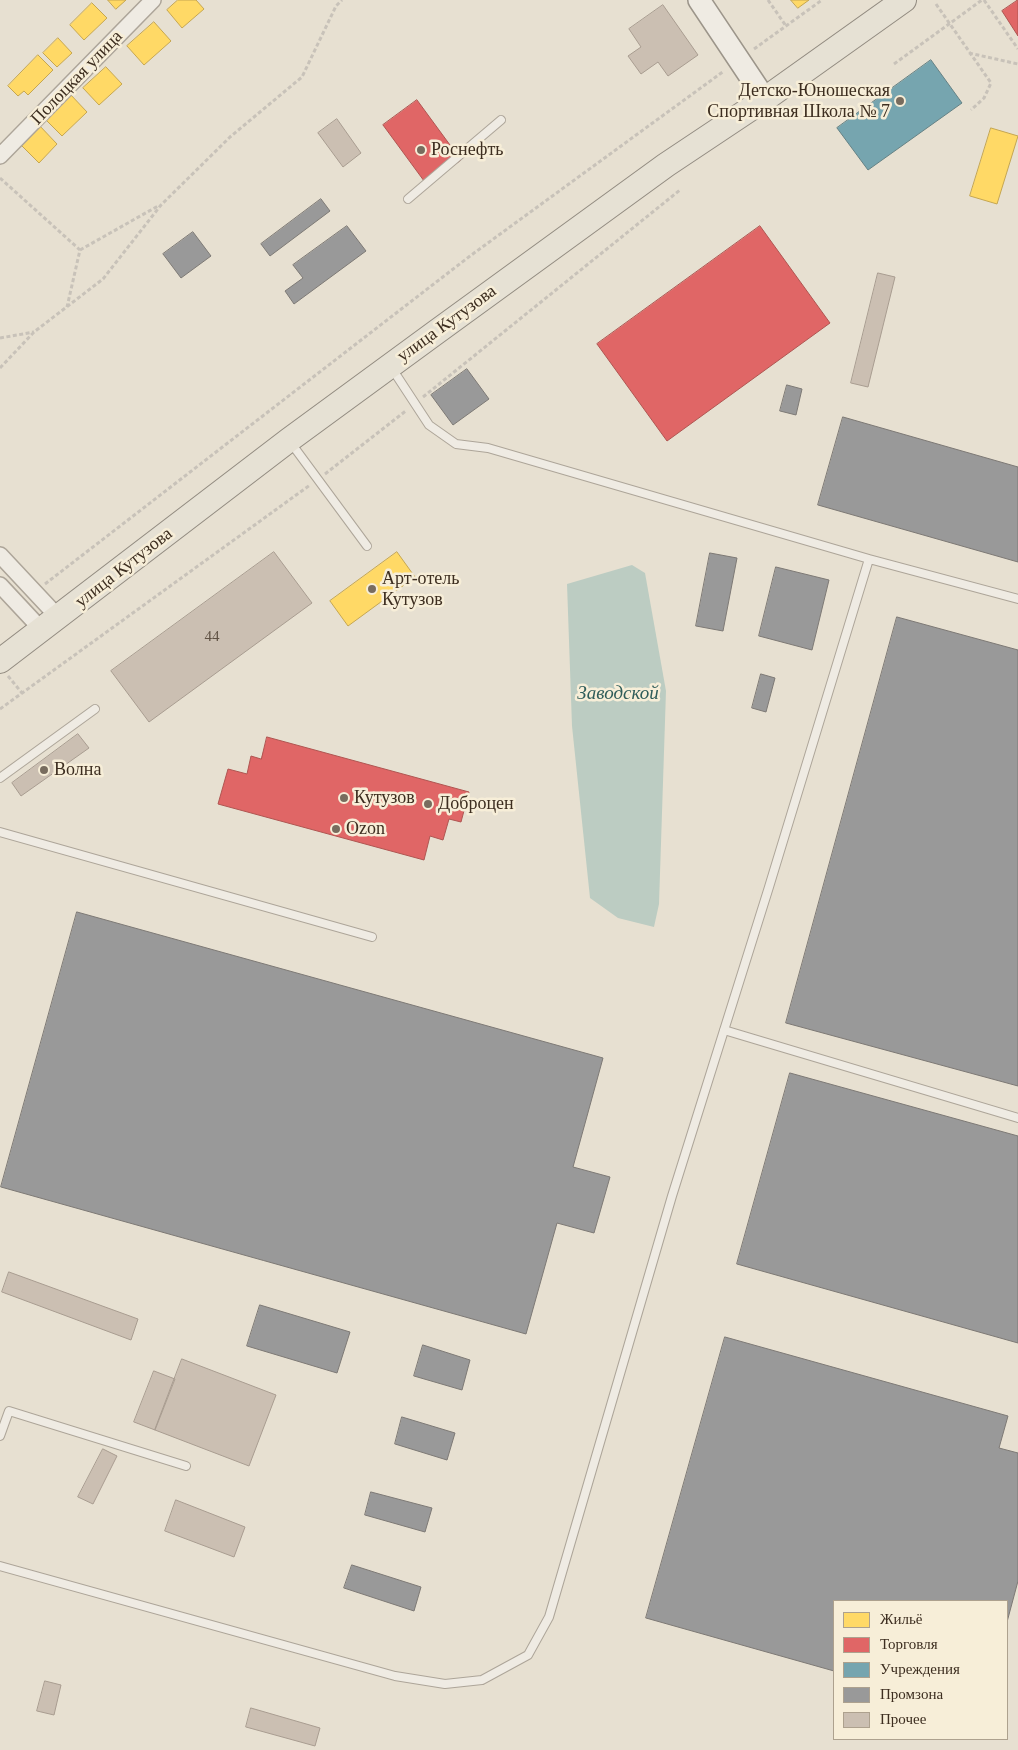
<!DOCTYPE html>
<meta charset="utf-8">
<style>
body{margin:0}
#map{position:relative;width:1018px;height:1750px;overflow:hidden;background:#e7e0d1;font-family:"Times New Roman",serif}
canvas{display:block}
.legend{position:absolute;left:833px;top:1600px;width:175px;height:140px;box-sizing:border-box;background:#f7eed8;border:1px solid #ada18e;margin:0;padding:6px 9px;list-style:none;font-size:15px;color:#3d2e20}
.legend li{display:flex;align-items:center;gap:10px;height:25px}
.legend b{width:25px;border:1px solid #ada18e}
</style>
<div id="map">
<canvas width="1018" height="1750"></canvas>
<ul class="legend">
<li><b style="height:14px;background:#ffd966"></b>Жильё</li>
<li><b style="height:14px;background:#e06666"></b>Торговля</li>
<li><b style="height:14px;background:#76a5af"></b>Учреждения</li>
<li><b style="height:14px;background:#999"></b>Промзона</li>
<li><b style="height:14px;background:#cbbfb2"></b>Прочее</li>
</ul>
</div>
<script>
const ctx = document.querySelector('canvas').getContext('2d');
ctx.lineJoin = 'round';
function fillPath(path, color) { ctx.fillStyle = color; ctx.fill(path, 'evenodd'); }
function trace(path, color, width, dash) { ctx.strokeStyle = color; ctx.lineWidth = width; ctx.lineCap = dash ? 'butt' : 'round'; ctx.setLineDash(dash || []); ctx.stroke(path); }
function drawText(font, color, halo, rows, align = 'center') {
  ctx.font = font + ' "Times New Roman",serif'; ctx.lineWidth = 5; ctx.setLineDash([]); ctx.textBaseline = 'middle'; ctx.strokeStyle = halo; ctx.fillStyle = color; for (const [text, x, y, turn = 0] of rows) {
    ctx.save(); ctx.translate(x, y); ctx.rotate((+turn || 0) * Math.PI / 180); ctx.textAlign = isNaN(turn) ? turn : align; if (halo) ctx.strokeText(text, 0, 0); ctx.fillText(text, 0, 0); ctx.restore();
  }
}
fillPath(new Path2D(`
 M632,565L645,573L666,691L659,904L654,927L618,918L590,898L572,726L567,584Z`), '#bcccc2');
const homes = new Path2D(`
 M108,0H126L116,9Z
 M178,0H196L204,9L182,28L167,10Z
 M791,0H809L798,8Z
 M92,3L107,18L84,40L70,25Z
 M154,22L171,41L144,65L127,46Z
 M58,38L72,53L57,67L43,53Z
 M38,55L53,70L28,95L24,91L18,96L8,86Z
 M106,67L122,84L99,105L83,88Z
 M70,94L87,112L62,136L44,118Z
 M38,124L57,144L39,163L19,143Z
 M991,128L1018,136L997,204L970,196Z
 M397,552L415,577L348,626L330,601Z`);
fillPath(homes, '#ffd966');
trace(homes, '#c5a651', 1);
const shops = new Path2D(`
 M1018,0V36L1002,11Z
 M417,100L461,160L427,185L383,125Z
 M760,226L830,323L667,441L597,344Z
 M267,737L469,792L461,822L449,819L443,840L430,836L424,860L218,804L228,769L247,774L251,756L261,759Z`);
fillPath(shops, '#e06666');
trace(shops, '#af5551', 1);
const public = new Path2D(`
 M931,60L962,103L868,170L837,128Z`);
fillPath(public, '#76a5af');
trace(public, '#658184', 1);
const industry = new Path2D(`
 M321,199L330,211L270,256L261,244Z
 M347,226L366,251L294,304L285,291L303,278L293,265Z
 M193,232L211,256L181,278L163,254Z
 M467,369L489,399L453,425L431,395Z
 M787,385L802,389L796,415L780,411Z
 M843,417L1018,467V562L818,505Z
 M710,553L737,558L723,631L696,626Z
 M776,567L829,580L812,650L759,636Z
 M897,617L1018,650V1086L786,1023Z
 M761,674L775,678L766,712L752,708Z
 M77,912L603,1058L573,1167L610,1177L594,1233L557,1223L526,1334L1,1187Z
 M790,1073L1018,1136V1343L737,1264Z
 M260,1305L350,1332L337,1373L247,1346Z
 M725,1337L1008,1416L999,1448L1018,1453V1581L1007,1622V1601H834V1671L646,1618Z
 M423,1345L470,1360L462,1390L414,1376Z
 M402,1417L455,1433L447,1460L395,1444Z
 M371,1492L432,1508L425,1532L365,1515Z
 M352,1565L421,1587L414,1611L344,1588Z`);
fillPath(industry, '#999');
trace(industry, '#7d7975', 1);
const building = new Path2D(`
 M663,5L698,55L668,76L658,62L641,74L628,56L641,47L629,29Z
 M337,119L361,153L343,167L318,133Z
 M878,273L895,277L868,387L851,383Z
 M274,552L312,603L149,722L111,671Z
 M78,734L89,748L21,796L12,783Z
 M9,1272L138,1319L131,1340L2,1292Z
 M182,1359L276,1395L249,1466L155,1430Z
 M154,1371L175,1379L155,1430L134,1422Z
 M103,1449L117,1456L93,1504L78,1497Z
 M176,1500L245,1527L234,1557L165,1531Z
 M45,1681L61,1685L54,1715L37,1711Z
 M251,1708L320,1728L315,1746L246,1727Z`);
fillPath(building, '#cbbfb2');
trace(building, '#a89c90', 1);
const service = new Path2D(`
 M408,199L501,120
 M291,443L367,546
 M869,559L1018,599
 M0,778L95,709
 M0,832L372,937
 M724,1030L1018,1118
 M0,1436L9,1411L186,1466
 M0,1566L395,1676L445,1684L482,1680L528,1655L549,1617L672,1196L769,887L869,559L488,448L456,444L429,425L391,367`);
const minor = new Path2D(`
 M0,156L153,0
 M0,555L59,618
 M0,585L42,630`);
const secondary = new Path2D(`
 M699,0L765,99`);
const primary = new Path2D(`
 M0,661L289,440L435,333L666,165L765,99L904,0`);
trace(service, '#ada599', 10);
trace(minor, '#ada599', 18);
trace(secondary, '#9c958a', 24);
trace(primary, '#928b80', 26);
trace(new Path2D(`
 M768,0L786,26
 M984,0L1018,49
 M936,4L991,83L984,98L971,110
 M754,49L822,0
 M969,53L1018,64
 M894,64L982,0
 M0,178L80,250L67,307
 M80,250L158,206
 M0,338L34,332
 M0,368L34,332L103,279L161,205L230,137L302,77L336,6L342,0
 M423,397L680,190
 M325,474L407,410
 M45,584L470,256L724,71
 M8,676L22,693
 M0,709L310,485`), '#c8c2b9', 3, [4, 2.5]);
trace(service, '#efebe3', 8);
trace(minor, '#efebe3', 15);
trace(secondary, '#efebe3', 21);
trace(primary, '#e6e1d4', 24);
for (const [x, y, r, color] of [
 [900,101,5,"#786c5e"],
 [421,150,5,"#786c5e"],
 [372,589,5,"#786c5e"],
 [44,770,5,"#786c5e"],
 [344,798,5,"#786c5e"],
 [428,804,5,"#786c5e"],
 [336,829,5,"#786c5e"]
]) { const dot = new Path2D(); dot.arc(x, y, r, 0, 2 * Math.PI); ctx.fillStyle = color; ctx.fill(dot); trace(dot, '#f7eed8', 2); }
drawText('15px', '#605244', null, [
 ["44",212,637]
]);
drawText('18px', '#3d2e20', '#f7eed8', [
 ["Полоцкая улица",77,78,-46],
 ["улица Кутузова",447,324,-36],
 ["улица Кутузова",124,568,-38]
]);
drawText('18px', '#3d2e20', '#f7eed8', [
 ["Детско-Юношеская",890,91,"right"],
 ["Спортивная Школа № 7",890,112,"right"],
 ["Роснефть",431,150],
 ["Арт-отель",382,579],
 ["Кутузов",382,600],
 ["Волна",54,770],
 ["Кутузов",354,798],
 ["Доброцен",438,804],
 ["Ozon",346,829]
], 'left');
drawText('italic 19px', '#2f5d5a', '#f7eed8', [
 ["Заводской",618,694]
]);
</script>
